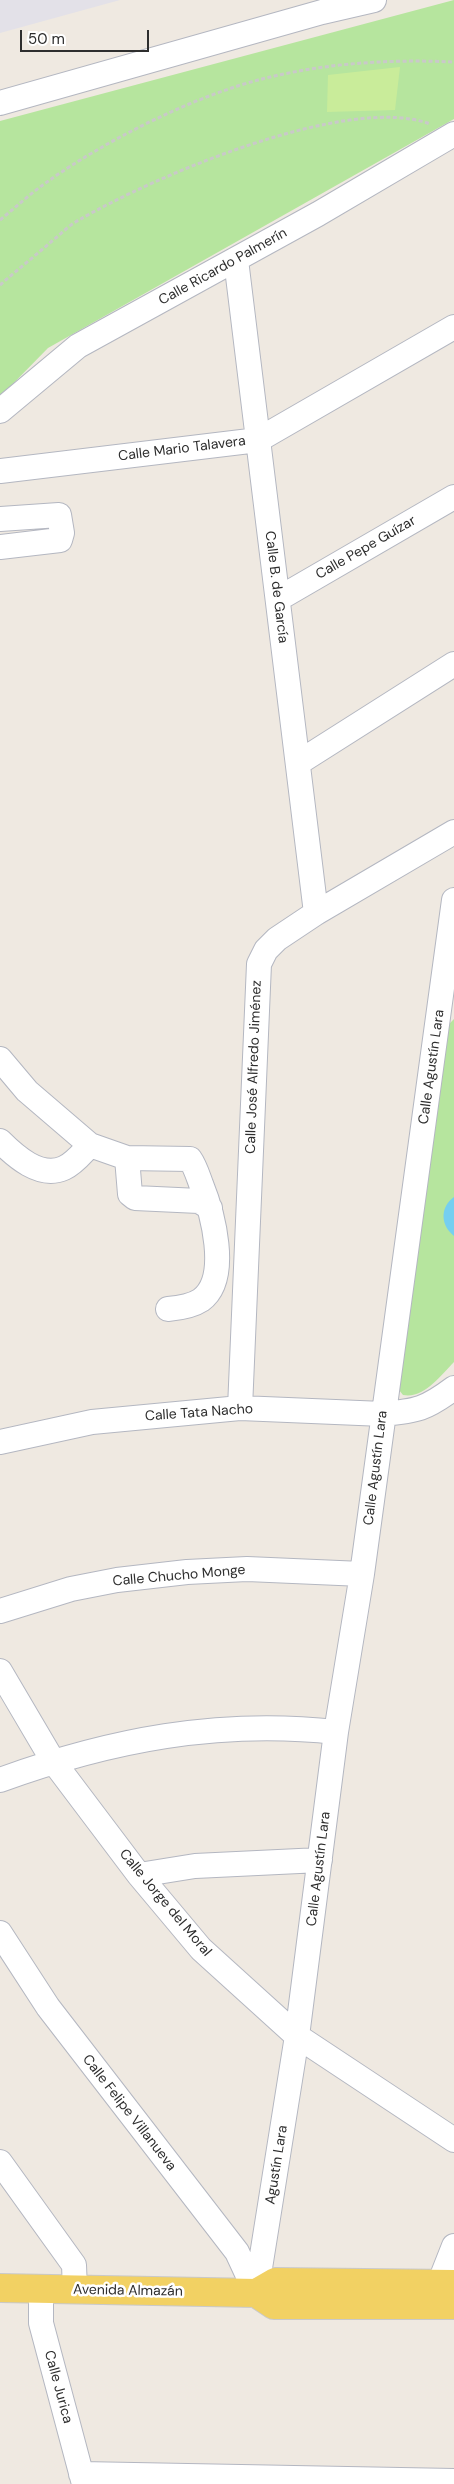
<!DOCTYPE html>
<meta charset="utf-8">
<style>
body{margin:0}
#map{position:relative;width:454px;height:2484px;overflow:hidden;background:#efe9e1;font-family:"DM Sans",sans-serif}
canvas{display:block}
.scale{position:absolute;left:20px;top:30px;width:129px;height:22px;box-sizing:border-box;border:2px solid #2e2e2e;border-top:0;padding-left:6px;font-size:15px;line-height:18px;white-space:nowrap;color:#2e2e2e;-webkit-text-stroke:4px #fff;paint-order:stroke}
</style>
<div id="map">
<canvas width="454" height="2484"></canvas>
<div class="scale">50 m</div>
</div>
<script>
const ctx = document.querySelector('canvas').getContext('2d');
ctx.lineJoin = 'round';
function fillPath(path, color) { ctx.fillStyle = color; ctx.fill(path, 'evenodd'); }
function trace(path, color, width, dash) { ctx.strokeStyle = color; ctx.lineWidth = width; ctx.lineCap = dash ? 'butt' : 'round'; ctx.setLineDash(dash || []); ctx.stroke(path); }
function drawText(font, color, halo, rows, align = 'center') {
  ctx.font = font + ' "DM Sans",sans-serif'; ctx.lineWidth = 5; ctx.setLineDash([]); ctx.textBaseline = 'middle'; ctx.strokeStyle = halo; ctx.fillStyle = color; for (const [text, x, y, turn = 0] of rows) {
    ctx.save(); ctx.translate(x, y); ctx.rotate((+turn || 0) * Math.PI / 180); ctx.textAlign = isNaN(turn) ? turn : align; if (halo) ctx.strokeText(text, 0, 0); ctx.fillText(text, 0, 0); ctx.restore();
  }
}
fillPath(new Path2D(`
 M0,0H120L0,33Z`), '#e3e1e8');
fillPath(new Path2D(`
 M454,0V119L48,348L0,397V121Z
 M454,1019V1362C440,1376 424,1399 403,1395L399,1390L449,1024Z`), '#b6e59e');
fillPath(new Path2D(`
 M400,67L395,110L327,112L328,75Z`), '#c9ec9a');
fillPath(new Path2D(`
 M454,1197V1236C440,1225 440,1207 454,1197Z`), '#75cff0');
const minor = new Path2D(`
 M0,103L322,12L374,0
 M236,260L316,913
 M0,411L78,346L318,214L454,134
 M0,471L258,440L454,327
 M0,519L59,515L62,533L60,540L0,547
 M278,599L454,497
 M298,763L454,664
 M0,1059L27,1091L90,1145L127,1158L130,1194L135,1198L199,1201L210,1208
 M0,1141C15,1156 40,1179 64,1168C75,1163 82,1153 90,1145
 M127,1158L190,1159C195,1166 198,1176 201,1184C212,1211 231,1278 201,1300C192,1306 180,1308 168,1309
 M240,1408L259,964L266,950L277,939L316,913L454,832
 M0,1442L92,1422L240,1408L383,1414C417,1411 426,1409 454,1388
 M0,1611L71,1589L117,1580L187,1572L247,1569L362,1574
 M0,1671L53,1761L139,1875L201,1949L297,2036L454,2140
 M0,1780C110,1740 219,1719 336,1732
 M139,1875L195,1866L320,1860
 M0,1933L48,2007L237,2252L256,2293
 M0,2162L74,2265L75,2290
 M439,2284L454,2246
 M41,2289V2323L84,2484
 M256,2293L297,2036L336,1732L362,1574L454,900
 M81,2474L454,2481`);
const major = new Path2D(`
 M0,2288L256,2293L275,2282L454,2284
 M256,2293L274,2305H454`);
trace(minor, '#b4b7c1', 26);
trace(major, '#c9c9c9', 30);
trace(new Path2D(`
 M0,220C16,207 31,193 47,182C106,140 196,95 266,78C327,63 391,59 454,62
 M0,285C17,270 35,256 52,241C61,234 69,225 79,220C153,177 348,93 430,124`), '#c9c9c9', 3, [4, 2.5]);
trace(minor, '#fff', 24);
trace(major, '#f2d163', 28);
drawText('14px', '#2e2e2e', '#fff', [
 ["Calle Ricardo Palmerín",223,267,-29],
 ["Calle Mario Talavera",182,449,-7],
 ["Calle Pepe Guízar",366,548,-30],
 ["Calle B. de García",276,587,83],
 ["Calle José Alfredo Jiménez",254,1067,-88],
 ["Calle Agustín Lara",432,1067,-82],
 ["Calle Tata Nacho",199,1413,-4],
 ["Calle Agustín Lara",376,1468,-83],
 ["Calle Chucho Monge",179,1576,-5],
 ["Calle Agustín Lara",319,1869,-83],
 ["Calle Jorge del Moral",165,1903,50],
 ["Calle Felipe Villanueva",129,2113,52],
 ["Agustín Lara",277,2165,-81],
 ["Avenida Almazán",128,2291,1],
 ["Calle Jurica",58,2387,75]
]);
</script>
